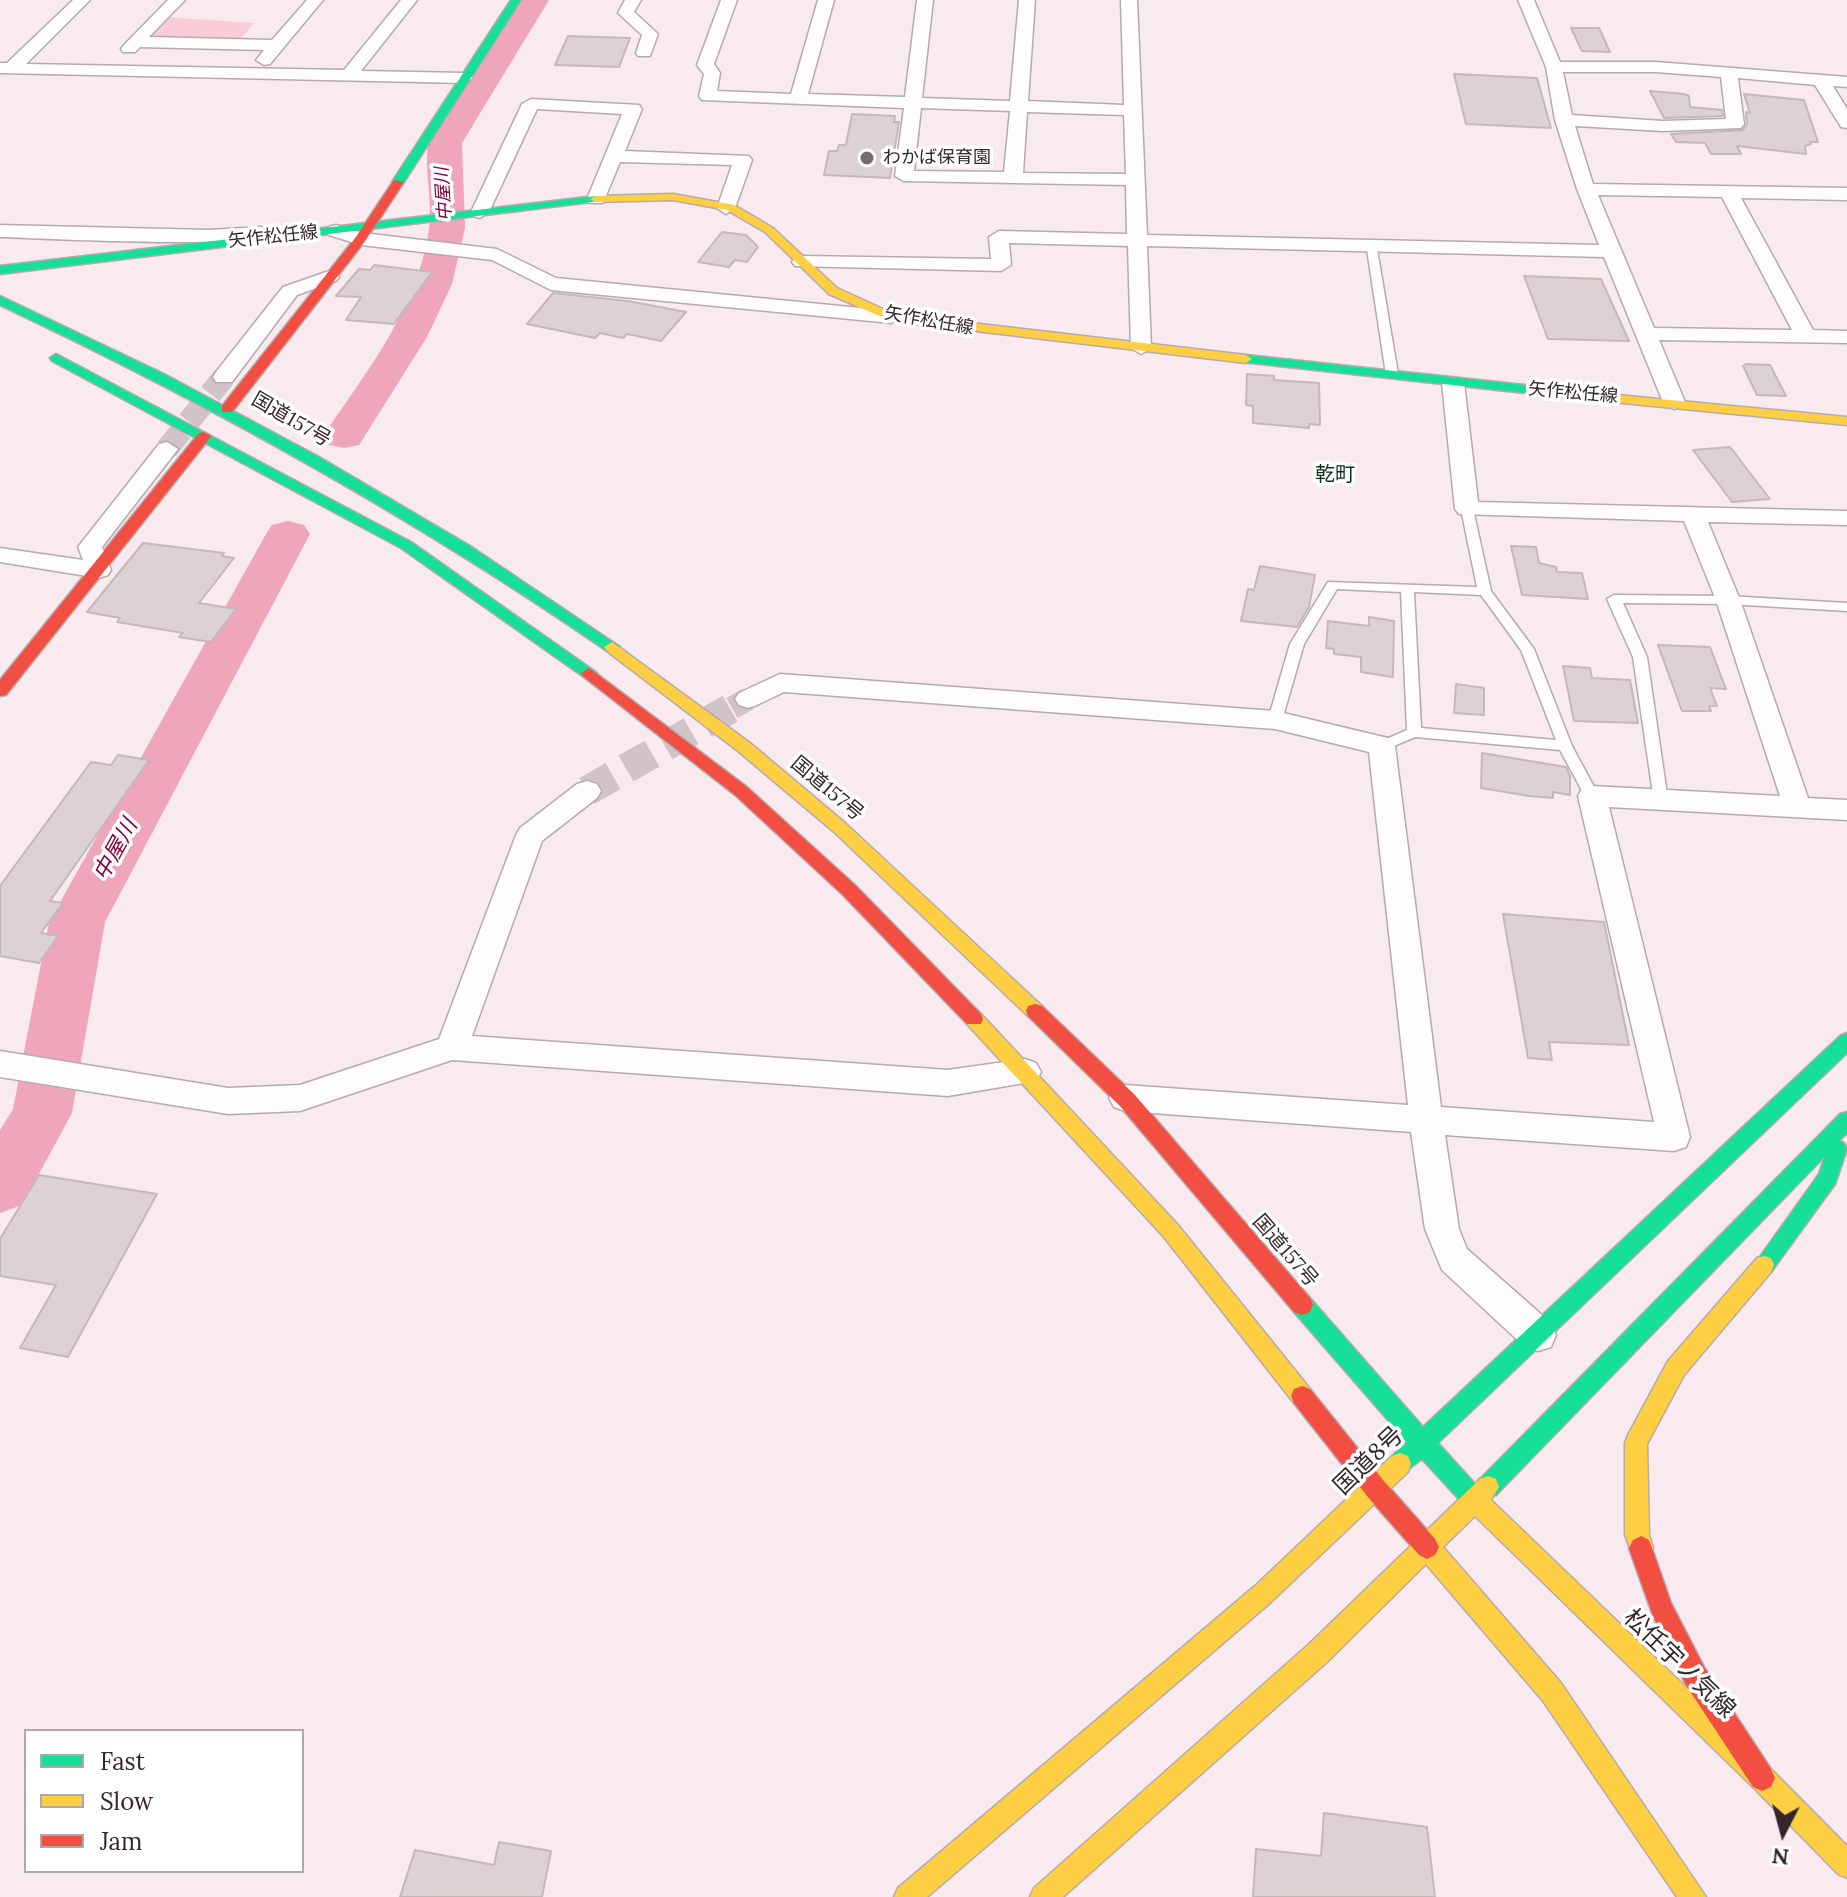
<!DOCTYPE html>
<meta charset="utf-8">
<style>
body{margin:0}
#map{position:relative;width:1847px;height:1897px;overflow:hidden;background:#f8eaee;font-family:Lora,serif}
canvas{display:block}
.legend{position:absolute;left:24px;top:1729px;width:280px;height:144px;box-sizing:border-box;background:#fff;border:2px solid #ada9aa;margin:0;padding:10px 14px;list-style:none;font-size:24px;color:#33272a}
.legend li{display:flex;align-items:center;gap:16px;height:40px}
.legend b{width:40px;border:2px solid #ada9aa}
.north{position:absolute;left:1743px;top:1793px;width:80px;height:80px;-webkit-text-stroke:6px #fff;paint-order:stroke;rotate:186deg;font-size:22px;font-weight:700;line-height:32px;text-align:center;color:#33272a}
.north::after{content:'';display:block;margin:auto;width:28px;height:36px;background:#33272a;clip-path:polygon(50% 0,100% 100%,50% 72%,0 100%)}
</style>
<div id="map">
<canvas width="1847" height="1897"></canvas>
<ul class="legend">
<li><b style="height:10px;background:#16e098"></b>Fast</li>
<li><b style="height:10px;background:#ffcf43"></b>Slow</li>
<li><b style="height:10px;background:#f24e42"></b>Jam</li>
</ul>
<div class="north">N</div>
</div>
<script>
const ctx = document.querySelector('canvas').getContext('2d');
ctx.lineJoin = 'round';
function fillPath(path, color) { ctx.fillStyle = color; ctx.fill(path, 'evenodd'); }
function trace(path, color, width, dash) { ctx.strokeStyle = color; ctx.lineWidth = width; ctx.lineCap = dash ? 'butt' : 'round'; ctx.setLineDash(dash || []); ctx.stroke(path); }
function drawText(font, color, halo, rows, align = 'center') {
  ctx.font = font + ' Lora,"Noto Sans JP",serif'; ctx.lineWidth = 7; ctx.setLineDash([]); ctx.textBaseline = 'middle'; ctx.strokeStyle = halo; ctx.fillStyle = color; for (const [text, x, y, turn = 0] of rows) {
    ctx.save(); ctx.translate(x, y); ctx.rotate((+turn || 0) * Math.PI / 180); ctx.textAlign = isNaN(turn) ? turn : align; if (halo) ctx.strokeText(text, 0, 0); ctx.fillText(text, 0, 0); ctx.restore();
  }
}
fillPath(new Path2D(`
 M163,17L254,23L237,43L140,41Z`), '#f9ccd7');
fillPath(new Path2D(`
 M519,0H549L462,143L465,228L452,284L427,337L359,445L344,448L329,445L323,436C366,372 418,308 429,229C433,200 424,172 428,143Z
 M288,521L304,525L310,534L105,922L72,1113L22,1205L0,1213V1130L13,1109L49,922L266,534L272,525Z`), '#efa5ba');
const building = new Path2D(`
 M1571,28H1599L1610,52L1582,51Z
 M568,36L630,38L619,67L555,65Z
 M1454,74L1537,78L1551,128L1466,124Z
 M1650,91L1685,94L1689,96L1690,107L1722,110L1723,116L1664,118Z
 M1744,94L1804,100L1818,142H1810L1811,144L1805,146L1806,154L1737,146L1741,154H1711L1705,143L1676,142L1671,134L1743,130L1747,124L1746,112L1750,113Z
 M852,114L895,116L894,122H899L890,178L824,175L829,151H837L839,145H846Z
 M722,232L746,235L758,247L747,262L735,260L729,267L698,262Z
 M374,265L432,272L394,324L346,320L361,297L336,296L359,269L370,270Z
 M1524,276L1601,279L1629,341L1548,339Z
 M553,293L628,301L686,312L661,341L627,334L623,338L600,333L595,338L527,324Z
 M1746,364L1770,365L1786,396L1757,395L1743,366Z
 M1247,374L1274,376V380L1319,383L1320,425L1309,424V428L1253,423V406L1246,405Z
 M1730,447L1770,499L1732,502L1693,450Z
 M143,543L224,553L222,556L234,558L199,603L236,609L211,642L179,637L183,633L117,622L120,618L87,612Z
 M1511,546L1536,547L1539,563L1556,567L1557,572L1582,573L1588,599L1522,595Z
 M1260,566L1315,575L1309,607L1297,627L1241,621L1248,589L1254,590Z
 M1369,617L1394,621L1393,677L1361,672V657L1334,654V649L1326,648L1328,621L1369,626Z
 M1658,645L1710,647L1726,689L1710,688L1717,706H1709L1711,711H1682Z
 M1563,666L1590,668L1592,678L1630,680L1638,723L1574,721Z
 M1456,684L1484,688V715L1454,713Z
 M1482,753L1566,767L1570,776V795L1553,792V798L1529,796L1481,788Z
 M118,755L149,760L50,901L63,903L41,933L58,936L39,963L0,956V886L91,762L111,765Z
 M1503,914L1604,922L1629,1045L1549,1042L1552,1060L1528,1058Z
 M39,1175L157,1194L68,1357L20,1348L56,1285L0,1276V1239Z
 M1324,1813L1427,1827L1435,1897H1253L1256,1849L1321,1856Z
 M499,1842L551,1851L542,1897H400L415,1850L494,1865Z`);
fillPath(building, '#ddd1d4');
trace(building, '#c5b8bc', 2);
trace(new Path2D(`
 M167,449L224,377
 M732,708L748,699`), '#d1c3c7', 23, [23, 12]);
trace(new Path2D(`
 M587,791L735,706`), '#d1c3c7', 30, [30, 15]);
const lane = new Path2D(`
 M1371,240L1376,243L1398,374L1392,377L1386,374L1366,243Z
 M1467,505L1473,509L1491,591L1534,649L1572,746L1599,796L1597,800H1587L1560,750L1415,737L1387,749H1377L1375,746L1377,743L1407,730L1401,592L1337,589L1304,644L1282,720L1275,725L1268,720L1290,644L1328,582L1477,587L1461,509ZM1414,592L1481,595L1521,650L1556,740L1421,728Z
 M1614,595L1728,596L1847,603V611L1728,604L1623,603L1647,657L1668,801L1661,806L1654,801L1633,657L1607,599Z`);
const street = new Path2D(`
 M73,0H90L26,64L344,70L401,0H417L361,71L465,73L473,78L465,83L0,73V63H7Z
 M168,0H185L149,37L272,40L307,0H323L270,64L264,65L256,60L264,50L140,47L135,52H123L121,49L123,46Z
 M625,0H641L634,12L658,34L650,56H638L636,53L642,35L618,13Z
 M721,0H737L714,64L720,73L717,91L791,94L818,0H834L808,94L905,97L917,0H933L922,98L1010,101L1019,0H1035L1028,101L1124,105L1121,0H1137L1147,235L1599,245L1577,189L1555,120L1546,67L1518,0H1534L1560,62H1656L1847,77V87L1833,86L1847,109V128L1841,127L1815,85L1738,78L1744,124L1741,128L1663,131L1575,126L1593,184L1847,188V200L1741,198L1813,330L1847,331V343L1659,340L1685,402L1674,409L1663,402L1604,257L1147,246L1151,348L1141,354L1131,348L1128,246L1009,243L1011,265L1001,271L795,266L792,262L795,258L802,256L991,259L989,237L999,231L1127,234L1126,185L904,181L895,176L904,108L702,100L699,96L704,74L697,65ZM1563,72H1656L1721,77L1726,119L1663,121L1572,115ZM921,108L1010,111L1004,172L914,171ZM1027,112L1124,115L1126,174L1023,173ZM1598,195L1722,197L1792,330L1654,328Z
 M531,99L639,105L642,109L625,151L749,156L752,160L735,208L726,214L717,208L732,165L620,162L603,203H589L587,199L622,114L537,109L489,212L480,218L473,216L471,212L522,104Z
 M0,225L209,230L261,227L271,233C255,250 37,238 0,237Z
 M336,225L363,233L497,249L556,278L891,311L901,317L891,323L551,290L492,260L361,245L329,235L326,231L329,227Z
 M329,271L336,273L339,277L336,281L297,295L232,382H216L213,377L216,372L283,287Z
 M1453,377L1464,383L1478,502L1847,511V525L1708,522L1740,600L1808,798L1847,800V820L1609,807L1690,1137L1686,1147L1674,1151L1445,1135L1459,1229L1467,1249L1551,1323L1556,1335L1551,1347L1538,1351L1525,1347L1442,1270L1425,1229L1411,1132L1125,1111L1114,1107L1109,1098L1114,1089L1125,1085L1408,1105L1369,752L1275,729L784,692L757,705L748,708L739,705L735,699L739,693L780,674L1275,711L1392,739L1395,746L1441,1107L1654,1122L1578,796L1582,789L1592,786L1780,796L1716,600L1684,521L1459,514L1455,509L1442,383Z
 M167,442L178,449L102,547L111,570L108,575L99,578L0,562V548L83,560L78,547L82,542L159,444Z
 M587,781L597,784L601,791L597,798L542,841L472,1036L948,1070L1025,1059L1036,1063L1041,1072L1036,1081L948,1096L452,1060L300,1111L228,1114L0,1077V1051L228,1088L300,1085L439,1039L516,835L520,828L577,784Z`);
const fast = new Path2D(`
 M511,0H521L404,182L394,184L392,182Z
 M596,196L600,197V201L0,274V266Z
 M0,296L164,374L319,457L470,546L620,647L617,651H607C414,518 212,405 0,305Z
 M56,354L411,542L597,673L589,678L584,677L401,548L52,361L50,358Z
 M1246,355L1617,395L1624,399L1617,403L1242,362L1240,359Z
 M1847,1033V1053L1438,1443L1477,1486L1480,1479L1840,1114L1847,1112V1133L1839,1141L1844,1143L1847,1149L1835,1184L1771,1272L1764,1274L1757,1272L1754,1265L1819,1174L1825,1156L1496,1495L1485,1497L1483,1508L1475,1511L1467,1508L1422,1459L1400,1475L1392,1472L1389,1464L1392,1456L1407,1442L1294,1312L1291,1305L1294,1298L1302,1295L1310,1298L1423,1427L1840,1036Z`);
const slow = new Path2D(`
 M673,194L734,205L773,228L837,288L894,314L1246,355L1252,359L1246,363L891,321L829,294L765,232L727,210L673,200L596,202L590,199L596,196Z
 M1617,395L1847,417V425L1612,402V396Z
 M612,642L750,743L845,823L1042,1006L1044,1011L1042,1016H1028L833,831L738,751L607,651L604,647Z
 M974,1012L981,1014L1178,1225L1310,1389L1313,1396L1310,1403L1302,1406L1294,1403L1164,1237L967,1024L965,1019L967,1014Z
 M1764,1256L1771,1258L1774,1265L1771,1272L1684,1375L1647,1444L1649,1535L1653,1548L1649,1556L1641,1560L1633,1556L1625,1535V1443L1628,1435L1668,1361L1757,1258Z
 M1400,1453L1408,1456L1411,1464L1408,1472L1271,1602L927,1897H894L898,1888L1255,1586L1392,1456Z
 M1488,1476L1496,1479L1499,1487L1491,1500L1771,1769L1847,1846V1878L1838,1874L1753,1787L1475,1516L1443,1547L1561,1683L1706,1897H1677L1543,1701L1426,1564L1327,1662L1063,1897H1030L1034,1888L1309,1644L1480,1479Z`);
const jam = new Path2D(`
 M394,180L404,182L365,241L232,412H222V406L356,237Z
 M204,432L211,436L209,439L6,695L0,696V680L199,433Z
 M589,668L747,787L855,885L981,1014L983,1019L981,1024H967L843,895L735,795L584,677L581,673Z
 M1035,1004L1042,1006L1134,1094L1310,1298L1313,1305L1310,1312L1302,1315L1294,1312L1120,1106L1028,1016L1026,1011L1028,1006Z
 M1302,1386L1310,1389L1383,1480L1435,1539L1439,1547L1435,1555L1427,1559L1419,1555L1367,1496L1294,1403L1291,1396L1294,1389Z
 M1641,1536L1649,1540L1671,1603L1704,1667L1771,1769L1775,1778L1771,1787L1762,1791L1753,1787L1686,1685L1653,1616L1629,1548L1633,1540Z`);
trace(lane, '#b6aaad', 3);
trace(street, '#b6aaad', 3);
trace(fast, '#b6aaad', 3);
trace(slow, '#b6aaad', 3);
trace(jam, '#b6aaad', 3);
fillPath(lane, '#fefcfc');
fillPath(street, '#fefcfc');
fillPath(fast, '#16e098');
fillPath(slow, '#ffcf43');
fillPath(jam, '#f24e42');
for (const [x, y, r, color] of [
 [867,158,8,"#786b6f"]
]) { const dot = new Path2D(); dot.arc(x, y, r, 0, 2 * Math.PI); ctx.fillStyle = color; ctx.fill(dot); trace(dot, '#fff', 3); }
drawText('18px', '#33272a', '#fff', [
 ["わかば保育園",883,158]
], 'left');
drawText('italic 18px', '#81023d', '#fff', [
 ["中屋川",444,194,-94]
]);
drawText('18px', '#33272a', '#fff', [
 ["矢作松任線",273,237,-6],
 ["矢作松任線",929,321,10],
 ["矢作松任線",1573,393,5]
]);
drawText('20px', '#33272a', '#fff', [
 ["国道157号",291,420,30],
 ["国道157号",827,789,40],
 ["国道157号",1285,1251,49]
]);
drawText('20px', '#0c311a', '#fff', [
 ["乾町",1335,475]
]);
drawText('italic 22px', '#81023d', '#fff', [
 ["中屋川",116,850,-61]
]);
drawText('24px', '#33272a', '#fff', [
 ["国道8号",1369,1461,-44],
 ["松任宇ノ気線",1679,1664,44]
]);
</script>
